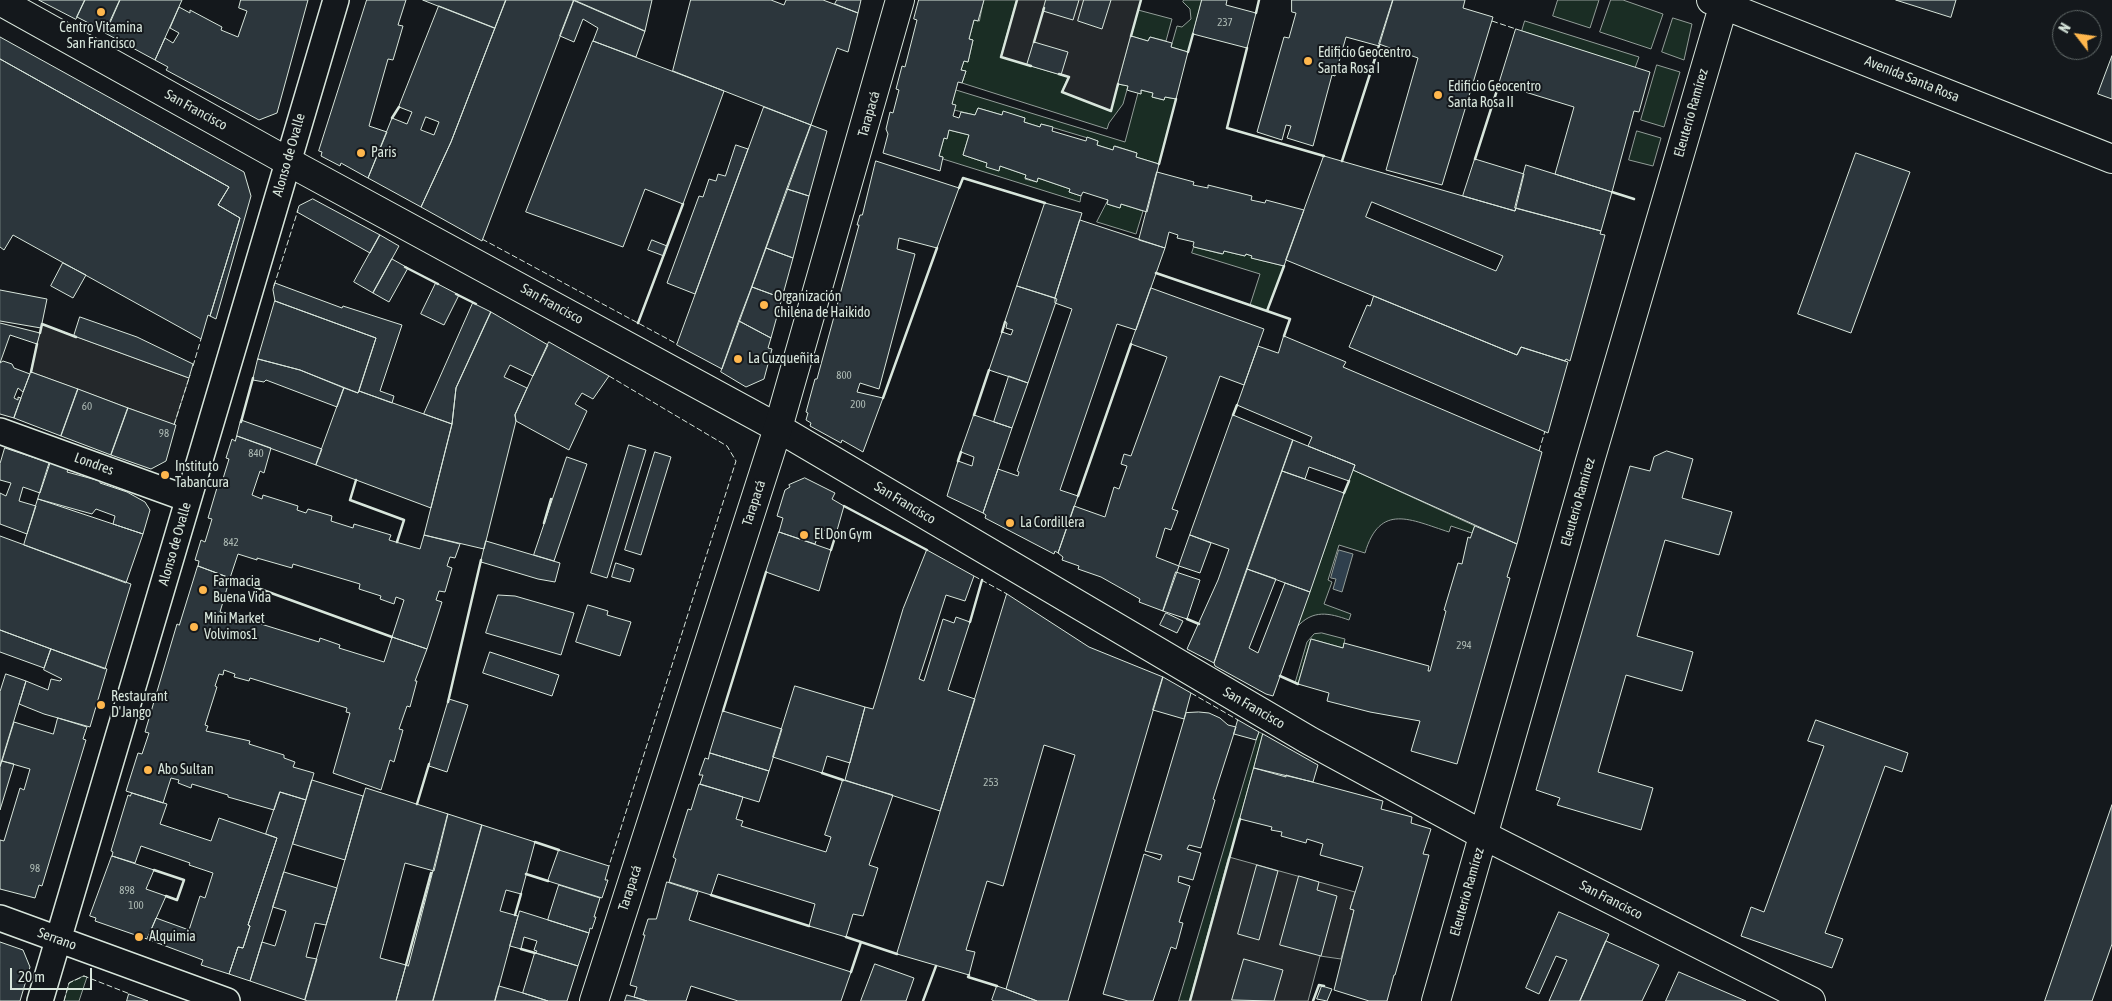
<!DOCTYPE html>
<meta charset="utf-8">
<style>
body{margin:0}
#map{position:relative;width:2112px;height:1001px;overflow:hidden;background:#14181c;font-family:"Asap Condensed",sans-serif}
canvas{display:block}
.north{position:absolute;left:2052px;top:10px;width:50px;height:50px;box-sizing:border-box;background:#14181c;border:1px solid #626a69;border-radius:50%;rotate:300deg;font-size:14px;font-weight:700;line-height:20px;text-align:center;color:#d8e6dc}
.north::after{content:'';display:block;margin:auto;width:18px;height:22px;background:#ffb74d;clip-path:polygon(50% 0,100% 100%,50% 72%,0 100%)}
.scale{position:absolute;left:10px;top:968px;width:82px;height:22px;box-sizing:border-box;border:2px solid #d8e6dc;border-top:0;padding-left:6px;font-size:15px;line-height:18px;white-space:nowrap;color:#d8e6dc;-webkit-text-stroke:4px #14181c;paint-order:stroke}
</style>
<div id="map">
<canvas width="2112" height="1001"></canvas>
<div class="north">N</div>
<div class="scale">20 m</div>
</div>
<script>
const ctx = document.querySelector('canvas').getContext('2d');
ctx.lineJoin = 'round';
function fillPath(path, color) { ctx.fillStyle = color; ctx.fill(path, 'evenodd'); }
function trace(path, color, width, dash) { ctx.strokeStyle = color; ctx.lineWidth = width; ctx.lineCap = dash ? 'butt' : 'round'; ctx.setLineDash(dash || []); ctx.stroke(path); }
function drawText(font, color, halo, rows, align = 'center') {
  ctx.font = font + ' "Asap Condensed",sans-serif'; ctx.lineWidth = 4; ctx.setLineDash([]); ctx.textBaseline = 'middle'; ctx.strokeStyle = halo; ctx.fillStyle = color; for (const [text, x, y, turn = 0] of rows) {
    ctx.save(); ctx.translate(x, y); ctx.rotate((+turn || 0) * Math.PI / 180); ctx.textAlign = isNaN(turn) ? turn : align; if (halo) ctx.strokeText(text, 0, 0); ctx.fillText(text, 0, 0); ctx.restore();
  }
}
const green = new Path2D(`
 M984,0H1017L1001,57L1069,77L1062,91L1111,111L1118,84L1128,86L1123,104L1109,123L1107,129L962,83L966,71L961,70L964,61L968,62L973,40L969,39L974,20L979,21Z
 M1184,0H1202L1188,52L1171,47L1177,26L1182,27L1191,19L1190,9L1183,2Z
 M1558,0H1599L1590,28L1553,16Z
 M1611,0H1623L1663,14L1651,49L1600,32Z
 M1138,10L1172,19L1166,41L1150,37L1148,41L1131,36Z
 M1673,18L1692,24L1684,60L1662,52Z
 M1525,21L1639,57L1635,68L1522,31Z
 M1657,65L1680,72L1664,127L1641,120Z
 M956,90L1125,142L1138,93L1141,94V90L1153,93L1152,97L1164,100L1165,97L1176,99L1159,164L1136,157L1137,153L1115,146L1113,150L1097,145L1098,141L1041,124L1040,127L1024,122L1025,118L1003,112L1002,115L978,108L975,115L954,110L952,104Z
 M949,130L969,135L963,155L987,163L999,170L1000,166L1026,175L1025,179L1037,182L1038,178L1070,189L1069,192L1081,196L1080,202L943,159V157L939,156L944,138H947Z
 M1637,131L1661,138L1653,166L1629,160Z
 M1108,200L1107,204L1120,208L1121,204L1143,211L1136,234L1097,222Z
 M1194,247L1222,254L1224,251L1245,256L1246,254L1252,256V258L1284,266L1267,311L1250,305L1260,274L1192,253Z
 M1353,470L1475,526L1472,533L1451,526L1449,532C1411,520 1380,502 1365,553L1339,545L1328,580L1332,582L1324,604L1351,614L1349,620C1329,613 1313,609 1297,627Z
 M1322,633L1345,639L1343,648L1311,639L1298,684L1295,683L1307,642L1314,634Z
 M1259,732L1263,734L1190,1001H1179Z
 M84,976L87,977L79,1001H64L69,983Z`);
fillPath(green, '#1a2d24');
trace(green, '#939e99', 1);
const parking = new Path2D(`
 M1017,0H1141L1111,111L1062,92L1068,77L1001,57Z
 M42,324L189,378L174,425L31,372Z
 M1229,857L1355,892L1350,909L1354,910L1341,959L1320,956L1308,1001H1190Z`);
fillPath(parking, '#24282b');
trace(parking, '#939e99', 1);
const water = new Path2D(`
 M1339,550L1353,554L1342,592L1333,589L1336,579L1331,578Z`);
fillPath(water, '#2f3f4d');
trace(water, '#939e99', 1);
const building = new Path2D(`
 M39,0H85L76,19Z
 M85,0H120L106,32L77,17Z
 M120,0H182L155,60L105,33Z
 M241,0H308L277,113L259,120L166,70L168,67L155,60L165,38L173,43L179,33L170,28L179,7L190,13V10L222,27L221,30L238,37L247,11L239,8Z
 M367,0H406L398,25L403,26L393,60L388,59L369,126L387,132L368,178L341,163L340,166L321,156L322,152L319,151Z
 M423,0H506L495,28Z
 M506,0H574L482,241L421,207L451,142Z
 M573,0H652L645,31Z
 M574,0L645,31L636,57L593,41L598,28L583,19L574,42L560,36Z
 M691,0H771L784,5L786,0H823L858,13L848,52L837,48L811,125L673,71Z
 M837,0H861L858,13L835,4Z
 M919,0H984L978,21L974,20L969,39L973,40L968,62L964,61L961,70L966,71L962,83L958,82L957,86L952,104L956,105L953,116L959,118L961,112L975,115L978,108L1002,115L1003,111L1025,118L1024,122L1040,127L1041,124L1053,127L1052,131L1086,141L1087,137L1098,141L1097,145L1113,150L1114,146L1137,153L1136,157L1159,164L1147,212L1121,204L1120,208L1107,204L1108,200L1083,192L1081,196L1069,192L1070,189L1038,178L1037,182L1025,178L1026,175L1000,166L999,171L986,167L987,163L963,155L969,135L949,130L947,139L944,138L939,156L943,157L940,171L883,153L888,134L886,129L890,112L893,113L899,90L896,89L902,66L905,67L917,20L914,19Z
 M1046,0H1079L1073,20L1043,11Z
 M1084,0H1111L1102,29L1078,21Z
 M1202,0H1227L1226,5L1256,13L1247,48L1193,34Z
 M1292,0H1393L1379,46L1346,37L1335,76L1332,75L1313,146L1287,138L1291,126L1286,125L1282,140L1257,132L1284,37L1289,38L1296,13L1292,12Z
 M1393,0H1465L1463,8L1493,17L1442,185L1386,170L1418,58L1379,44Z
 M1896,0H1956L1951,17Z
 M439,6L495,28L451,142L421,207L368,178L392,118L407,124L412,112L399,107ZM426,117L439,122L434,135L421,130Z
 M1516,29L1650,72L1639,112L1634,111L1612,192L1555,174L1574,107L1499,84Z
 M1131,36L1148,41L1150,37L1172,43L1171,47L1188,52L1176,99L1165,97L1164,100L1152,97L1153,93L1141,90V94L1130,91L1127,90L1128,86L1118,84Z
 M0,37L244,172L251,196L216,319L210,316L240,218L218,205L229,187L0,59Z
 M593,41L724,91L683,204L645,189L623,247L526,212Z
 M1034,42L1068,52L1061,75L1027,65Z
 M2112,56V99L2098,94Z
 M0,59L229,187L218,205L240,218L210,316L208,315L201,339L13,235L4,250L0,247Z
 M764,107L811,125L722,369L677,345Z
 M811,125L827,131L809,196L787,189Z
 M736,145L748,149L695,294L667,283L699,196L703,197L709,179L716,181L718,174L725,176Z
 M1856,153L1910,172L1851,333L1798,314Z
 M1324,156L1515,211L1516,208L1601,231L1600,234L1605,235L1570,361L1566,359L1565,361L1521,347L1517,355L1286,260ZM1372,202L1503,256L1496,271L1366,217Z
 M1475,159L1524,174L1515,211L1463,196Z
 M876,161L959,188L937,248L899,238L897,249L915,254L879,389L860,383L857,392L883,398L863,452L842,440L841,443L810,426L811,423L806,420L808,413L806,412L815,379H817L859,225H857L860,215H862Z
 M1526,165L1612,192L1601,231L1515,208Z
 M1157,172L1194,182L1193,185L1208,188V185L1252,196L1251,200L1265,203L1266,200L1304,210L1284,266L1251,258L1252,256L1246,254L1245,256L1224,251L1223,254L1194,247L1193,246L1194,242L1177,238L1178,235L1169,232L1165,248L1139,240Z
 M787,189L809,196L793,258L766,248Z
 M313,199L380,235L370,253L297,212L299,206Z
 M1045,203L1082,213L1055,298L1017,286Z
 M1080,220L1165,248L1136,330L1117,324L1060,490L1078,496L1058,553L1055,551L1054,554L985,518L986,515L983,513L998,469L1018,476L1019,472L1017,471L1072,309L1055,303V298Z
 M380,235L399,246L373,293L354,282Z
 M652,240L667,246L664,256L648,250Z
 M766,248L793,258L782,298L752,287Z
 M392,259L408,268L389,302L373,293Z
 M63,263L86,275L73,298L51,286Z
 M275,283L342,308L343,306L402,325L380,391L394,396L392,403L359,391L376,338L275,301L273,290Z
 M436,283L459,295L444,325L421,314Z
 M1017,286L1057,299L1028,383L989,370L1002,332L1011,335L1013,330L1006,328L1007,323L1005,322Z
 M752,287L782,298L771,338L739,321Z
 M1151,288L1264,329L1244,385L1220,376L1172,509L1178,511L1171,530L1165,528L1162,538L1156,557L1179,566L1163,611L1139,602L1140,599L1101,577L1078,569L1079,566L1062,560L1063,557L1058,553L1074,506L1105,517L1114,487L1119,489L1127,466L1121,464L1124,454L1131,456L1167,357L1131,344Z
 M0,290L47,299L41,328L0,321Z
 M1374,296L1517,355L1521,347L1568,362L1548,433L1349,347L1367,305L1370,306Z
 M275,301L376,338L358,393L300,370L258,359Z
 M473,303L491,312L456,388L452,424L424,414Z
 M491,312L548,345L533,376L510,365L504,377L527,388L515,415L516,421L484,549L424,535L452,424L456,388Z
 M80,317L137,337L193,364L189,378L74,336Z
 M739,321L771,338L768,348L772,349L764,379L746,387L721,372Z
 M0,323L40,333L37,344L10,335L0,363L3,361L12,364L14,368L30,374L23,392L18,388L14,398L18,400V397L21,398L14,418L0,414Z
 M1284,336L1346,362L1343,367L1542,452L1517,544L1353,470L1355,465L1308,446L1312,437L1237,405L1258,346L1278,353Z
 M549,342L609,376L593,399L582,393L575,404L587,411L569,450L516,421L515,415Z
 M258,359L300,370L344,388L337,407L266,380L264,382L253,380Z
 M31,372L78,389L61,436L14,418Z
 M1009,376L1028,383L1012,428L994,422Z
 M344,388L358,393L359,391L452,424L431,508L316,465Z
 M78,389L128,408L111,455L61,436Z
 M128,408L176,425L166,461L151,469L111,455Z
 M974,415L1012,428L983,513L947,496L958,461L972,466L974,457L961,452Z
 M1233,415L1293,440L1214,663L1187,649L1218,580L1229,549L1190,535Z
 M241,420L322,449L316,465L237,436Z
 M237,436L271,448L264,473L260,471L252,495L262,499L263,495L298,506L297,510L306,513L308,509L332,516L331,521L353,528L354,524L391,535L389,540L420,549L424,535L460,544L455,558L450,557L447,566L452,568L445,592L439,591L436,600L442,602L427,649L392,637L404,600L396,597L394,604L380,599L381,596L359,589L360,584L293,564L292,568L257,558V560L238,554L230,578L198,566L199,561L195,560L201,540L205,542L212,519L208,518L219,481L222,482L229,459L226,458L232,439L235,441Z
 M1293,440L1355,465L1349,481L1309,467L1305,479L1282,471Z
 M629,445L646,450L607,578L591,573Z
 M5,448L50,463L40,493L23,487L19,501L36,506L27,534L0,524V493L6,496L11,483L0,480V464Z
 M1667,451L1693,459L1682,498L1732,512L1719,555L1665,540L1637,636L1693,652L1682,691L1626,675L1598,772L1653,788L1641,830L1557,805L1560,798L1536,790L1630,466L1650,471L1654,457Z
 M655,452L671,457L641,555L625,550Z
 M567,457L587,464L554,561L534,555Z
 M50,461L69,467L67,472L100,481V483L127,492L145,502L150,510L143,534L113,524L115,516L96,509L92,514L38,499Z
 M1282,471L1344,493L1310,592L1247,569Z
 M805,478L835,493L832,499L844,506L836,534L820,529L815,544L779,532L783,518L777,516L785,490L790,487L789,485Z
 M38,499L143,534L126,583L24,545Z
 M1475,526L1517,544L1507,577L1510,578L1457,764L1411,751L1420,721L1370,712L1327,701L1329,693L1298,684L1311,639L1343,648L1344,643L1429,666L1428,671H1430L1446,611L1444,610L1458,563L1462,564L1468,537L1470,538Z
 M779,532L831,550L819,591L766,572Z
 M1190,535L1211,543L1200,573L1179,566Z
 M0,536L131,584L105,669L0,630Z
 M486,541L560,563L555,582L538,579L481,562Z
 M927,550L974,576L965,601L946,595L919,679L924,681L943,619L954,623L956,617L970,622L948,690L975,699L940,811L845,780L865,707L873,709L903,609Z
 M616,563L634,569L630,582L612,577Z
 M198,566L230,578L220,612L229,614L230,611L262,621L261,624L319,642L320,638L340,645L339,648L384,662L392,637L427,649L415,681H417L410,707L407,706L399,729L403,730L394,762L390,760L381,790L333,773L350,713L346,712L347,708L250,678L249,681L234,677L235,674L224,670L223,675L219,674L215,686L217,687L205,725L208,726L206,731L250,741L249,744L284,755V758L295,762L293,767L314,773L306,800L280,792L274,810L228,797V795L192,784L191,788L178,783L179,780L171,778L163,803L126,791L138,753L142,754L149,733L145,732L177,624L179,625Z
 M1247,569L1276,579L1249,648L1258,653L1285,583L1310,592L1273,696L1266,694L1215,666L1214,663Z
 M1176,572L1200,580L1187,619L1163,611Z
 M1007,594L1089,647L1163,677L1068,1001H1037L1006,989L1075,755L1044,745L1003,886L987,881L966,950L975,952L969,975L897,954Z
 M498,595L515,596L574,613L561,655L486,633Z
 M588,605L608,611L607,615L631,622L620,656L576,642Z
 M1166,613L1183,621L1177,633L1160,625Z
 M0,630L51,649L44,668L0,652Z
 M51,649L107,669L90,727L44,714L19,704L26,681L48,690L51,679L60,681L62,679L44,670Z
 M490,652L559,675L552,696L483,673Z
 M6,674L26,681L0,766V692Z
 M1163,677L1191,693L1184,719L1153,710Z
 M795,686L865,707L850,763L827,756L822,773L773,757Z
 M449,699L468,705L447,772L429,766Z
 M723,711L782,729L769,771L710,753Z
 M1199,712L1209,713L1220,718L1228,725L1236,727L1213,799L1215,800L1201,848L1189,845L1187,849L1201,853L1193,880L1179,876L1178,882L1190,886L1179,922L1183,923L1176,949L1171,947L1153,1001H1128L1103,994L1144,854L1160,860L1162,855L1145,851L1186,713Z
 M58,718L87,727L83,739L86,740L42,886L39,885L35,898L0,889V840L4,841L20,788L24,790L30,769L2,761L14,722L53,734Z
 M1238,720L1259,732L1256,740L1234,734Z
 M1816,720L1908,753L1902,772L1885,766L1825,933L1843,939L1832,968L1741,936L1751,907L1764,912L1824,746L1808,741Z
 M1263,734L1318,765L1313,782L1254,768Z
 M710,753L769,771L759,802L700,784L703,775H699L705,758L708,759Z
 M2,761L14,764L0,810V768Z
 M1254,768L1286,777V775L1383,801L1381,809L1412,817L1411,823L1431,829L1423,854L1429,855L1395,975H1394L1387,1001H1369L1334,990L1354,910L1350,909L1363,867L1320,855L1323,844L1307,839L1306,843L1281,836L1282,832L1271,830L1272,827L1240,819Z
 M312,780L363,796L345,860L293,844Z
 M843,780L893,795L869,865L878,868L863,916L853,914L846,937L809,926L815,904L718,874L711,895L669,882L676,859L673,857L688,809L691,810L699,784L743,797L736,819L743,821L741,826L826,852L831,837L825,835Z
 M366,788L448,814L434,871L405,863L380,958L406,965L396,1001H307L305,1000Z
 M280,792L306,800L250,981L229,974L238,947L243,948L250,926L248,925L277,838L266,834Z
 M132,793L167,804L160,824L211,841L219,818L277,838L248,925L250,926L243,948L238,947L229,974L201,965L203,960L147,939L156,918L189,930L200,896L205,898L213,873L189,865L190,863L141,846L135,863L112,856L113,852L111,851L128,795L130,796Z
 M2112,805V944L2092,1001H2045Z
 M448,814L482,825L433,1001H396L406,965L408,966Z
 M482,825L535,842L521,894L506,890L500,911L518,916L495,1001H433Z
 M559,850L609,866L605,880H608L602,898L548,881Z
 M112,856L154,870L146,889L166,896L147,939L95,921L96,918L90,916Z
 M1257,865L1278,871L1259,940L1238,934Z
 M284,872L337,888L326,925L315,923L306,957L317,959L305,1000L250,981L262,942L275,946L286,911L273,907Z
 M1299,876L1319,882L1317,890L1337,896L1321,956L1280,945Z
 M667,882L698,892L689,920L851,972L841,1001H738L691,986L686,1001H647L634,997L637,987L630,985L645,935H643L648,919H656Z
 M559,885L600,898L594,917H596L592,929L590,928L589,933L548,920Z
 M520,911L589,933L578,966L536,953L537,951L534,950L537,941L524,937L521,949L510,946Z
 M1559,912L1609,934L1580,1001H1549L1567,960L1556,956L1539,994L1526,988Z
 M1606,941L1659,965L1642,1001H1580Z
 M0,942L23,950L30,967L20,1001H0Z
 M535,953L578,966L567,1001H548L523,993Z
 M1244,959L1283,970L1274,1001L1232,1000Z
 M875,964L914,978L906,1001H861Z
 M1679,972L1746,1001H1666Z
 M499,986L523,993L548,1001H495Z
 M997,986L1006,989L1037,1001H994L992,1000Z
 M1322,986L1332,989L1327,1001L1317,999Z
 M129,994L148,1001H127Z
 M627,995L634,997L647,1001H625Z`);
fillPath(building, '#2c363c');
trace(building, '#d8e6dc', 1);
const street = new Path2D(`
 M0,431L188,499
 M0,918L227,1001
 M40,1001L336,0`);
const secondary = new Path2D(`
 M1711,0L2112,159
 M0,1L287,161L778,428L1310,741L1483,835L1811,1001
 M1436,1001L1590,461L1725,0`);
const primary = new Path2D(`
 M594,1001L778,428L900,0`);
trace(street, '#d8e6dc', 28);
trace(secondary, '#d8e6dc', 30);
trace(primary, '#d8e6dc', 30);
trace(street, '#14181c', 25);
trace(secondary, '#14181c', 28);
trace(primary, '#14181c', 28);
trace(new Path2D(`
 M1492,21L1516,29
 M482,239L677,344
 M274,286L298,210
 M193,366L201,339
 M609,376L727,446L736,461L609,866
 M174,425L190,375
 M1539,451L1545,431
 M974,576L1007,594
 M1191,693L1238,720
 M64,1001L69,983L84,976L130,994`), '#d8e6dc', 1, [6, 2.5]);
trace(new Path2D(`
 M1017,0L1001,57L1031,66
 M1256,13L1259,0
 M1131,36L1141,0
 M1034,42L1044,8
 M1247,48L1227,128L1324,156
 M1188,52L1193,34
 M1059,74L1069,77L1062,92L1111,111L1118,84
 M392,118L399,107
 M1475,159L1499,84
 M1342,161L1379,46
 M1159,164L1176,99
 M959,188L963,178L1045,203
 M1612,192L1634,199
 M405,267L438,284
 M1156,273L1267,311L1284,266
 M456,294L476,304
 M1267,311L1290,319L1284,336
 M638,323L683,204
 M1002,332L1005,322
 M40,333L42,324L76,337
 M31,372L37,344
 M883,398L937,248
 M974,415L989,370
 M1233,415L1237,405
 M241,422L253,378
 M958,461L961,452
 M356,480L350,500L404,520L397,542
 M1344,493L1349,481
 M1078,496L1131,344
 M844,506L927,550
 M544,523L551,499
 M831,550L836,534
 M230,578L392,637
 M1187,619L1199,624
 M970,622L982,580
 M1280,676L1298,684
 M448,702L481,560
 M723,711L766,572
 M822,773L843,780
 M417,804L429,764
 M535,842L559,850
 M154,870L184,880L177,900L166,896
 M526,874L548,881
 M711,895L809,926
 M515,915L521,894
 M846,937L897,954
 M521,949L535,953
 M406,965L431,873
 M851,972L861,942
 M969,975L968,977L997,986
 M923,1001L936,966
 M1190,1001L1240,819
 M1313,1001L1319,985L1324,986`), '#d8e6dc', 2.5);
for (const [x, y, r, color] of [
 [101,12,5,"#ffb74d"],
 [1308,61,5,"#ffb74d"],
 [1438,95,5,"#ffb74d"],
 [361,153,5,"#ffb74d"],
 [764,305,5,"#ffb74d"],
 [738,359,5,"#ffb74d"],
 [165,475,5,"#ffb74d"],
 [1010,523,5,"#ffb74d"],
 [804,535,5,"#ffb74d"],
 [203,590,5,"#ffb74d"],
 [194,627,5,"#ffb74d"],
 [101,705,5,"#ffb74d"],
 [148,770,5,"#ffb74d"],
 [139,937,5,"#ffb74d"]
]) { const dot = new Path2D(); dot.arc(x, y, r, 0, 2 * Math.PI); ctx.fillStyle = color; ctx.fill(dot); trace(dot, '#14181c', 2); }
drawText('11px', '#adbab4', null, [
 ["237",1225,23],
 ["800",844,376],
 ["200",858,405],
 ["60",87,407],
 ["98",164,434],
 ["840",256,454],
 ["842",231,543],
 ["294",1464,646],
 ["253",991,783],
 ["98",35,869],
 ["898",127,891],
 ["100",136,906]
]);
drawText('14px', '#d8e6dc', '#14181c', [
 ["Centro Vitamina",101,28,"center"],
 ["San Francisco",101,44,"center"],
 ["Edificio Geocentro",1318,53],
 ["Santa Rosa I",1318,69],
 ["Edificio Geocentro",1448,87],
 ["Santa Rosa II",1448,103],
 ["Paris",371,153],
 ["Organización",774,297],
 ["Chilena de Haikido",774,313],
 ["La Cuzqueñita",748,359],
 ["Instituto",175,467],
 ["Tabancura",175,483],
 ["La Cordillera",1020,523],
 ["El Don Gym",814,535],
 ["Farmacia",213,582],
 ["Buena Vida",213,598],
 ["Mini Market",204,619],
 ["Volvimos1",204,635],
 ["Restaurant",111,697],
 ["D'Jango",111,713],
 ["Abo Sultan",158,770],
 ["Alquimia",149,937]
], 'left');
drawText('14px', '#d8e6dc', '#14181c', [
 ["Avenida Santa Rosa",1912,79,22],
 ["San Francisco",196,110,29],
 ["Eleuterio Ramírez",1691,113,-74],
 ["Tarapacá",869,114,-74],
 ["Alonso de Ovalle",289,155,-74],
 ["San Francisco",552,304,29],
 ["Londres",94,464,20],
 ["Eleuterio Ramírez",1578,502,-74],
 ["Tarapacá",754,503,-72],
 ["San Francisco",905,503,31],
 ["Alonso de Ovalle",175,544,-74],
 ["San Francisco",1254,708,30],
 ["Tarapacá",630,888,-72],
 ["Eleuterio Ramírez",1467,892,-74],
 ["San Francisco",1611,900,27],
 ["Serrano",57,939,20]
]);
</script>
